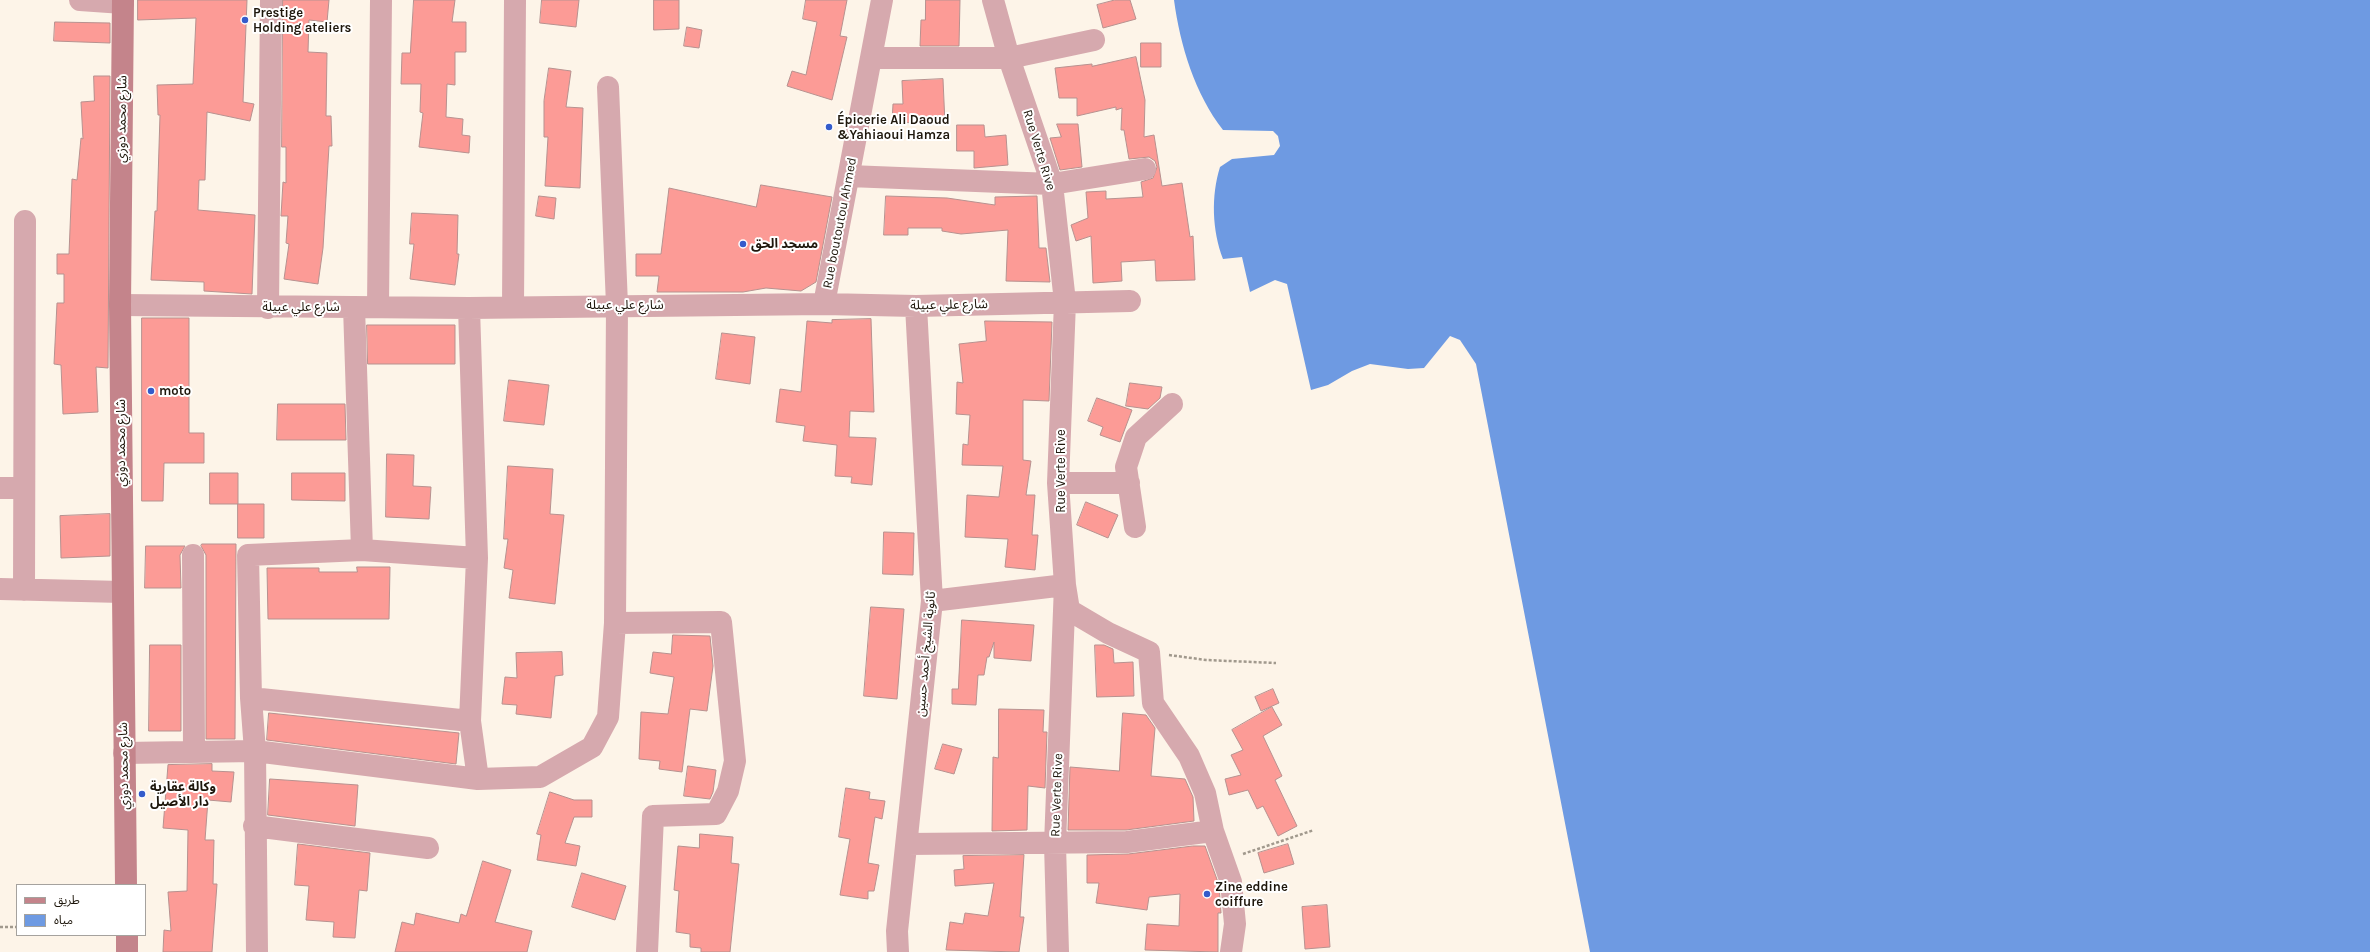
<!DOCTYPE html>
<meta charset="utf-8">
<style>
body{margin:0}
#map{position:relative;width:2370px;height:952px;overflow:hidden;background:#fdf4e8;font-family:Karla,"Noto Sans Arabic",sans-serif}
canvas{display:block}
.legend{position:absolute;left:16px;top:884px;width:130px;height:52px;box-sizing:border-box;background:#fff;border:1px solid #a5a29e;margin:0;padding:5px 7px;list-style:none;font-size:12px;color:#1e170c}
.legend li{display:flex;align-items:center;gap:8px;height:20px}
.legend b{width:20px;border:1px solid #a5a29e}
</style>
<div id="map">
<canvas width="2370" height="952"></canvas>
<ul class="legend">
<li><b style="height:5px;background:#c4848b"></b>طريق</li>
<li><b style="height:11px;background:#6e9ae2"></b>مياه</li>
</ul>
</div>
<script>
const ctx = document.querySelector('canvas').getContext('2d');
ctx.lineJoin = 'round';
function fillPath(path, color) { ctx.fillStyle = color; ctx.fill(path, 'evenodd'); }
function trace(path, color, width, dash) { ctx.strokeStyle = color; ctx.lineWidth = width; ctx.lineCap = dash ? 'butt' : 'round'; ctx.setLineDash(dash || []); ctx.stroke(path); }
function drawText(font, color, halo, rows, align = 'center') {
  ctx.font = font + ' Karla,"Noto Sans Arabic",sans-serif'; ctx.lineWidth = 4; ctx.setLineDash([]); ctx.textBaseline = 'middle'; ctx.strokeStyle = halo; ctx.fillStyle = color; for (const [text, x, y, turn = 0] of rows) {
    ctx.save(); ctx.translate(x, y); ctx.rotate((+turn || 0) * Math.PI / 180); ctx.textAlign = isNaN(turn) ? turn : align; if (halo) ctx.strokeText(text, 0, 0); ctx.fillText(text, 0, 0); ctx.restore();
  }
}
fillPath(new Path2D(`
 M1174,0H2370V952H1590L1476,364L1460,340L1450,336L1424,368L1408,369L1370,364L1352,371L1328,385L1311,390L1287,284L1275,280L1250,292L1242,257L1223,259C1212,230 1211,196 1220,167L1232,159L1274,155L1280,146L1278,136L1273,131L1223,130C1195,94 1180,45 1174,0Z`), '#6e9ae2');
const building = new Path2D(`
 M138,0H247L243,102L254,104L250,121L207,112L205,180H199L198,210L255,215L252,294L204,291V282L151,280L155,211H157L160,115H158L157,85L193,84L196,18L138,20Z
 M283,0H329L327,22L309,20L308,52L327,53L326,116H331L332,146H329L323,248L318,284L284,279L289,244L286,243L288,216H281L283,182L286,183V147H282Z
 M414,0H455L452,22H466V52H455V85L447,84L446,117L463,119L462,135L470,136L469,153L419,147L423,113L420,112L421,84H401L402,53H410Z
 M542,0H579L576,27L540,23Z
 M654,0H679V29L654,30Z
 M806,0H847L840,36L847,37L832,100L787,86L792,71L806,75L817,22L803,19Z
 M926,0H960L959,46H920L921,20H925Z
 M1115,0H1130L1136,19L1103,28L1097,5Z
 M55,22L110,23V43L54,41Z
 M687,27L702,30L699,48L684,46Z
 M1141,43H1161V67H1141Z
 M1136,57L1145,100L1144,137L1154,135L1162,186L1182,183L1190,237L1193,236L1195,280L1156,281L1155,260L1121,262L1122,281L1093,283L1091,236L1076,241L1071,225L1088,218L1086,192L1106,191V199L1143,197L1141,182L1153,178L1157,167L1155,161L1149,157L1129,159L1124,130H1121L1122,108L1116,110V107L1077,116V98H1059L1055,68L1092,64V66Z
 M549,68L571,71L566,107L583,108L580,188L545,186L548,137H544V101Z
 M94,76H110L108,368L96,367L98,412L63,414L61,365L54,364L57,303H64V274H57V254H69L72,179L77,180L81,138L83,139L81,102L94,101Z
 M943,79L945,124L892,122L893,104H903L902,81Z
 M1057,124H1078L1082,167L1060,170L1050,138L1061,137Z
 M957,125H984L985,137L1006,135L1008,165L974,168V151H957Z
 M761,185L832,197L816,282L801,291L766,288L743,292H657L659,276H636V254H661L669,188L756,207Z
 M539,196L556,198L554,219L536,216Z
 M886,196L947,198L995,205V197L1037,196L1039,248H1046L1050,282L1006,281L1008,230L961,234L942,231V228H908V235H884Z
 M412,213L458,215L457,254H459L455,285L410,279L414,244H410Z
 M142,318H189V433H204V463H164L163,501H142Z
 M871,319L874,412L850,411L849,437L876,438L872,485L851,483L852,477L835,476L837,445L803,441L805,426L776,422L780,389L801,392L807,321L832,323V320Z
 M985,321L1052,322L1049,401L1023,400V460L1031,461L1026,495H1035L1032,535H1038L1035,570L1005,567L1008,539L965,537L967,495L999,497L1003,466L962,465L963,444L968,445L970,415L956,414L957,382L963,383L959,344L986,341Z
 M367,325H455V364H368Z
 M722,333L755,337L750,384L716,379Z
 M509,380L549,385L544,425L504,421Z
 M1130,383L1162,387L1160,398L1148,409L1126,406Z
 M1097,398L1132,410L1120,442L1100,435L1103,427L1088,421Z
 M278,404H345L346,440H277Z
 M387,454L414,455L413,486L431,487L429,519L386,517Z
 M508,466L553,469L550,514L564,515L555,604L509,598L513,570L504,568L508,539H504Z
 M210,473H238V504H210Z
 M292,473H345V501L292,500Z
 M1086,502L1118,515L1108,538L1077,525Z
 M238,504H264V538H238Z
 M110,514V556L61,558L60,516Z
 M884,532L914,533L913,575L883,574Z
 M202,544H236L235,739H206V555L201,546Z
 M146,546H185L180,555L181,588H145Z
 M357,567H390L389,619H268L267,568H319V572H357Z
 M871,607L904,609L897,699L864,696Z
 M962,620L1034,625L1031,661L994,658V642L989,657H987L984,675H978L976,705L952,704V689H958Z
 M673,635L710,636L713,666L707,711L690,709L682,772L659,769L660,761L639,759L641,712L668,714L674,677L650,673L653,652L671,654Z
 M150,645H181V731H149Z
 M1095,645H1104L1113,649L1114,663L1133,662L1134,696L1097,697Z
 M562,652L563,675L555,676L551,718L516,714L517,705L502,704L505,677L517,678L516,653Z
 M1273,689L1279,703L1261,711L1255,697Z
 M1272,707L1282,725L1263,736L1282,776L1275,780L1297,826L1278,836L1263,806L1257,809L1248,790L1229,795L1225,779L1241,775L1231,755L1243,750L1232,730Z
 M999,709L1044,710L1043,732H1047L1045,788L1028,786L1027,830L992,831L993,757L998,758Z
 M269,713L459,733L456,764L267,740Z
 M1123,713L1146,715L1155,728L1151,776L1185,779L1193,797L1194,821L1126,830H1068L1070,767L1119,771Z
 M943,744L962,749L954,774L935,769Z
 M212,764V771L234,772L231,802L208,800L205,840H214L213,884H217L212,952H163L164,930L171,931L168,892L187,891L188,830L163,828L168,765Z
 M688,766L716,770L713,792L710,799L684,796Z
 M270,779L358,785L355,826L268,815Z
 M846,788L870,792L869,799L885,801L882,819L875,817L868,863L879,865L874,891H868V899L840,895L850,839L839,837Z
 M550,792L574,800H592V817H574L565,843L580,846L576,866L537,860L541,835L537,834Z
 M700,834L733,837L731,863L739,864L730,952H701V948L690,947V934L676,932L679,891L674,890L678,846L699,848Z
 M298,844L370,853L367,891L359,890L355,938L333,937L334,922L306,920L309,886L295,885Z
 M1288,844L1294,864L1264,873L1258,853Z
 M1193,846H1205L1219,885L1221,913H1218V952L1145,950L1147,924L1179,926L1180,894L1149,897L1147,910L1096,903L1099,883H1087V855L1128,854Z
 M1024,855L1020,917H1024L1019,952L946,950L950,922L963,924L965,913L988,916L994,883L955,886L954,870L964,869L963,856Z
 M483,861L511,870L495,922L532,931L527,952H395L402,922L414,925L416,913L459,923L461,914L466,916Z
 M582,873L626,886L615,920L572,907Z
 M1327,905L1330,947L1305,949L1302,907Z`);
fillPath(building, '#fc9b96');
trace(building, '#b7918f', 1);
trace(new Path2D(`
 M1169,655L1206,660L1276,663
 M1243,854L1314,830
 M0,927H17`), '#a1998d', 2.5, [3, 2]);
trace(new Path2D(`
 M80,0L123,3
 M993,0L1009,58L1052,184L1065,302L1058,483L1065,585L1055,844L1058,952
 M871,58H1009L1094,40
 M608,87L617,305L615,623
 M849,176L1052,184L1145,169
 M824,304L882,0
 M120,305L469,308L824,304L916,306L1130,301
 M513,306L515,0
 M354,307L362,550
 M378,307L381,0
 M268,308L271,0
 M469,308L477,558L470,721L478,779
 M1058,483H1129
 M0,488H24
 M1135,527L1126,467L1136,437L1172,404
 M193,555L194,751
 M0,589L122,592
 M24,590L25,221
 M932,601L1065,585L1069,610L1108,633L1149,652L1153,703L1189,756L1205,793L1213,831L1231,882L1235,924L1231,952
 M251,698L470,721
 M124,753L255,751L478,779L540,777L592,747L608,717L615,623L721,622L735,761L728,791L716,814L653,816L647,952
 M254,826L428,848
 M907,844L1127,842L1213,831
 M257,952L255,751L251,698L248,555L362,550L477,558
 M898,952L897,931L932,601L916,306`), '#d6a9ae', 22);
trace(new Path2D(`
 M123,0L120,305L126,885
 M127,935V952`), '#c4848b', 22);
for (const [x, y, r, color] of [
 [245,20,4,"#335bcb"],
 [829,127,4,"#335bcb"],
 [743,244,4,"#335bcb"],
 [151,391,4,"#335bcb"],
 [142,794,4,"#335bcb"],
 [1207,894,4,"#335bcb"]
]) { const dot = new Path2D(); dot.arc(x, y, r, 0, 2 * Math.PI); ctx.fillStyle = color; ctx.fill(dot); trace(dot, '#fff', 1.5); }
drawText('bold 13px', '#1e170c', '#fff', [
 ["Prestige",253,13],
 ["Holding ateliers",253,28],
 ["Épicerie Ali Daoud",837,120],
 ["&Yahiaoui Hamza",837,135],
 ["مسجد الحق",751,244],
 ["moto",159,391],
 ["وكالة عقارية",150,787],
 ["دار الأصيل",150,802],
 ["Zine eddine",1215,887],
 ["coiffure",1215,902]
], 'left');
drawText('13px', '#1e170c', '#fff', [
 ["شارع محمد دوزي",122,119,-89],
 ["Rue Verte Rive",1039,150,73],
 ["Rue boutoutou Ahmed",840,223,-79],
 ["شارع علي عبيلة",625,305],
 ["شارع علي عبيلة",949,305,-1],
 ["شارع علي عبيلة",301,307],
 ["شارع محمد دوزي",121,443,-90],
 ["Rue Verte Rive",1061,471,-90],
 ["ثانوية الشيخ أحمد حسين",926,654,-85],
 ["شارع محمد دوزي",124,766,-91],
 ["Rue Verte Rive",1057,795,-88]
]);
</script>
